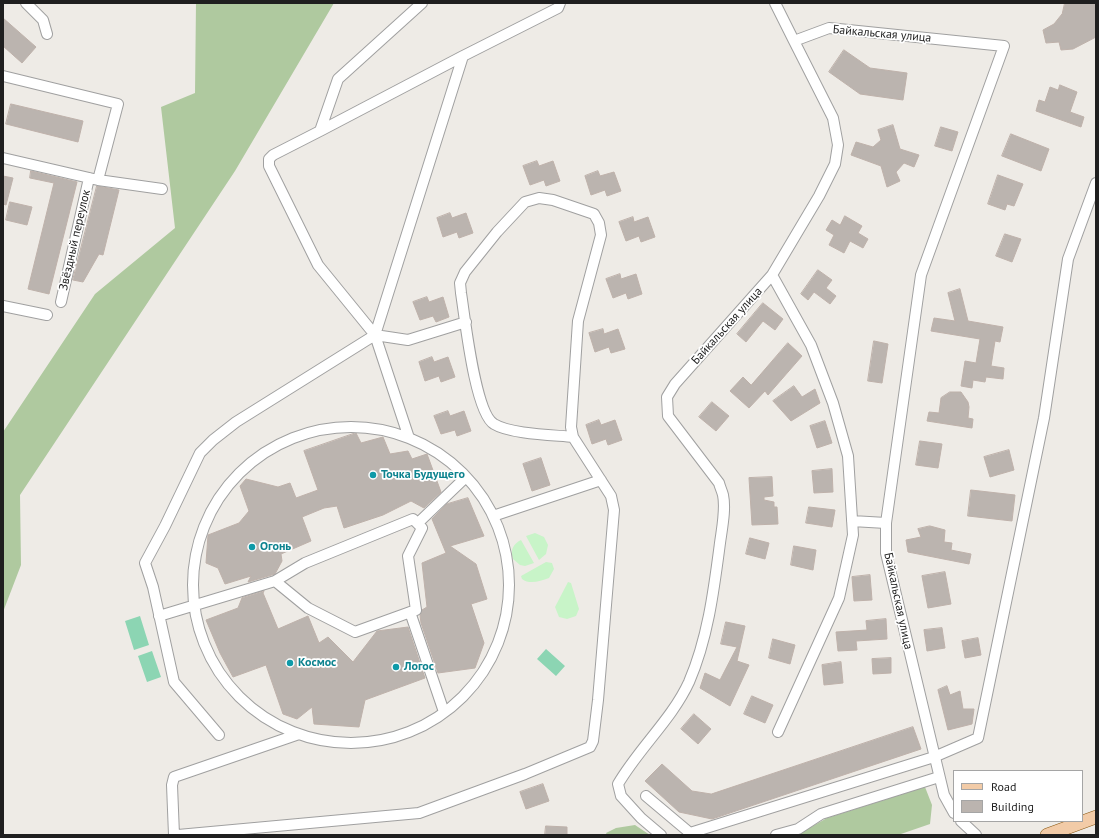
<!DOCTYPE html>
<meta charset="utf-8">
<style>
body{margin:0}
#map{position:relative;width:1099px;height:838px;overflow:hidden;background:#eeebe6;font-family:"PT Sans",sans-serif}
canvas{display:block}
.frame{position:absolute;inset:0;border:4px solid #1f1f1f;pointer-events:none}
.legend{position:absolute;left:953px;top:770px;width:130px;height:52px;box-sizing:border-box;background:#fff;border:1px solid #a5a5a5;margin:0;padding:5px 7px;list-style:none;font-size:12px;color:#1f1f1f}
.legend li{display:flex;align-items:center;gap:8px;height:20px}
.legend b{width:20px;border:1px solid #a5a5a5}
</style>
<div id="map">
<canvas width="1099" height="838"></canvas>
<div class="frame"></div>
<ul class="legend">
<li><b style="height:5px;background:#f2cba7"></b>Road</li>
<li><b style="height:11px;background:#bbb4af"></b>Building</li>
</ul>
</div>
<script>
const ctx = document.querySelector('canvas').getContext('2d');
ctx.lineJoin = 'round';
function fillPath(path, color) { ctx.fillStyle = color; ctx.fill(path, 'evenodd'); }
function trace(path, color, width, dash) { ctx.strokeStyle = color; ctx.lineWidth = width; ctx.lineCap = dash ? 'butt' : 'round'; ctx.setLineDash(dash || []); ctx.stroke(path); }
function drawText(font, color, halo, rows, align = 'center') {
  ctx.font = font + ' "PT Sans",sans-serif'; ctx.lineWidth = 3.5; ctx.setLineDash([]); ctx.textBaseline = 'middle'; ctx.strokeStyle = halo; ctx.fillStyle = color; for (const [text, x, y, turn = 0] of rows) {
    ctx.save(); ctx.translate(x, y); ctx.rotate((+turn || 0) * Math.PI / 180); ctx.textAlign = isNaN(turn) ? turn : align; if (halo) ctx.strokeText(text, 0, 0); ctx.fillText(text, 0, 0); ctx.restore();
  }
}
fillPath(new Path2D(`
 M196,3H334L235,171L20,495L21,565L3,612V432L95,294L175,228L161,107L195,93Z
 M925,787L932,805L930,824L898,835H791L804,831L827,818Z
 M635,825L650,835H607L606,833L616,828Z`), '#afc99f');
fillPath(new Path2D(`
 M535,533L544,537L548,545L546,554L539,560L526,536Z
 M521,540L534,563L525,566L520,565L513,559C510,550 513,544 521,540Z
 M546,562L552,563L554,569L549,578C540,581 530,585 522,579L521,576Z
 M568,582L571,583L579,609L576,616L567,619L559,617L555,607Z`), '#c8f4c8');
fillPath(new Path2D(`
 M140,616L149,645L134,650L125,621Z
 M546,649L565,666L556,676L537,659Z
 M152,651L161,677L147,682L138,656Z`), '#8cd5b3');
const building = new Path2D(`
 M1065,3H1096V37L1073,49L1061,50L1059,42L1046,43L1043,30L1054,24L1062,14Z
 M3,18L36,47L22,63L3,46Z
 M844,50L870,68L907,73L903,100L860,94L829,72Z
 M1060,85L1077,92L1070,112L1084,117L1081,127L1036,111L1039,100L1045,102L1050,87L1058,90Z
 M11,104L83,121L78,142L6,124Z
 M893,125L900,149L919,155L914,167L904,163L896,172L900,181L887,187L881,166L851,155L856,142L873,147L881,140L878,130Z
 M941,127L958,132L952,151L935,146Z
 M1011,134L1049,149L1041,171L1002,156Z
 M537,161L539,166L553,161L560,181L546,186L544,180L530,185L523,166Z
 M31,171L77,182L49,294L28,289L54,183L30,178Z
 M598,171L600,176L614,172L621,191L607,196L605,190L591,195L585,176Z
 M998,175L1023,184L1014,206L1007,204L1005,210L988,204Z
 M3,176L13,178L6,205L3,204Z
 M97,186L119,190L103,255L99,254L83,282L73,280Z
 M10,202L32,207L27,225L6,220Z
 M450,213L452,218L466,213L473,233L459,238L457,232L443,237L437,218Z
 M845,216L862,226L858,233L868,239L863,248L850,241L844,253L829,245L834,235L826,230L832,220L840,225Z
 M633,217L634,222L648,217L655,237L641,242L639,236L626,241L619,222Z
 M1005,234L1021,239L1012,262L996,256Z
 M818,270L832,280L826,288L836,296L830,304L814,292L808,300L801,294Z
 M620,274L621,279L636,274L642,294L628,299L626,293L613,298L606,279Z
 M960,289L968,321L1003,327L1000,342L995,341L991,366L1004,368L1003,379L986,377L985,382L973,380L972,388L961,386L965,361L976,363L980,339L931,331L934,318L955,321L948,293Z
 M427,297L429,302L443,297L449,317L436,322L433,316L420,320L413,302Z
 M763,303L783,319L775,330L763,321L746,342L737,334Z
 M603,329L604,334L618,329L625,349L611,353L609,347L595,352L589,333Z
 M874,341L888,344L882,383L868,381Z
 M788,343L802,356L768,395L765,391L749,408L730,391L743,377L751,385Z
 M432,357L434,362L448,357L455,377L441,382L439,376L425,381L419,362Z
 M794,386L802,397L815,389L820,403L791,421L773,401Z
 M950,392H961L968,402L969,407L968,418L973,419L972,428L927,421L929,412L939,413L941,398Z
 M712,402L729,416L716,431L699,417Z
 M448,411L450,416L464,411L471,431L457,436L455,430L441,434L434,416Z
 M599,420L601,425L615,420L622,440L608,445L606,439L592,444L586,425Z
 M825,421L832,443L817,448L810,426Z
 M356,433L361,443L383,437L390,454L408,451L412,459L427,454L441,492L424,508L411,501L383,515L344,528L337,506L324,508L302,517L311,541L281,554L282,561L275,574L248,582L251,576L225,584L218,568L206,563L208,535L239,523L249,511L240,486L246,479L278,487L290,483L296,498L318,490L304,451Z
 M920,441L942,444L938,468L916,465Z
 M1009,450L1014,470L990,477L984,457Z
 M541,458L550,485L532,491L523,464Z
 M832,469L833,492L814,493L812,471Z
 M772,477L773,496L764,497V500L774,502V507H777L778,524L752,525L749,478Z
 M971,490L1015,495L1012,521L968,516Z
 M468,498L484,536L450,546L476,564L487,599L471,604L484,643L475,668L438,673L421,623L420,615L422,610L427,607L422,563L446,553L432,519L447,504Z
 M809,507L835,510L832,527L806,523Z
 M930,526L945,530L944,542L952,543L951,550L971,554L969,564L908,552L906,540L921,537L918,529Z
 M750,538L769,543L765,559L746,554Z
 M794,546L816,550L813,570L791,565Z
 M945,572L951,604L928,608L922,576Z
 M870,575L872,600L854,601L852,577Z
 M264,591L263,593L278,629L308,616L319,643L328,637L353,662L377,631L408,627L425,678L365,700L359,727L314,724L312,707L297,719L283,714L266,665L233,677L220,653L206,620L238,608L242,598Z
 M886,619L887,639L856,641L857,650L838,651L836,632L867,630L866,621Z
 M726,622L745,626L737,661L749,665L730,706L700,688L705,673L720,680L737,647L721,644Z
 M942,628L945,648L927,651L924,630Z
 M978,638L981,655L965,658L962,641Z
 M773,639L795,645L790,664L769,658Z
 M891,658V673L873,674L872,659Z
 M841,662L843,683L824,685L822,665Z
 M947,686L950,695L960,691L963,709H974L972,724L948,730L938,690Z
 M752,696L773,705L765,723L744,714Z
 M694,714L711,729L698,744L681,729Z
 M913,727L921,749L712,819L679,812L645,781L662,764L692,791L711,794Z
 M543,784L549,801L526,809L520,792Z
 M546,826L567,827V835H545Z`);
fillPath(building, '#bbb4af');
trace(building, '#beb1aa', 1);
const minor = new Path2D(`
 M26,3L43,20L47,34
 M422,3L338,79L320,131L273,155L269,159V166L318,265L375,335L408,340L466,322
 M775,3L794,41
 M3,76L118,104L98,180L3,158
 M320,131L463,56
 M98,180L162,189
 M772,275L811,345L833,403L848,456L853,535L839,598L778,732
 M61,302L89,178
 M3,306L47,315
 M375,335L463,56L558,8L560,3
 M193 585a158 158 0 1 1 316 0a158 158 0 1 1-316 0Z
 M493,516L601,480
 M852,521L886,523
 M418,523L466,477
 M410,612L444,712
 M159,616L275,581L305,563L413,519L422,528L408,556L416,610L355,632L308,608L275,581
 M219,735L174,682L153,587L145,563L165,526L200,453L213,440L236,422L375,335L409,438
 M646,796L690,833L934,757L978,738L1044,418L1068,259L1096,183
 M961,821L976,835
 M174,835L172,785L174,777L299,734
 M178,835L419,813L525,774L590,747L593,741L598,700L614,510L611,496L573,437L571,427L578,321L601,235L599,223L594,214L553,200L539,198L525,202L497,232L465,272L460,283L461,293C465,318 475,413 494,424C510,434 553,435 573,437
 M661,835L641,818L621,796L618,784C639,748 672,719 689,682C708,638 714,589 720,543C722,528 726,509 723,495C722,491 720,487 719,483L668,416L667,397L675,384L772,275L819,196L835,164L838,145L833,118L794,41L829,28L1004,46L921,275L886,523V553L944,795L954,813
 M776,835L798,829L821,814L939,777`);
const major = new Path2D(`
 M1047,835L1096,817`);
trace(minor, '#a0a0a0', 12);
trace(major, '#895710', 14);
trace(minor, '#fff', 10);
trace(major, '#f2cba7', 13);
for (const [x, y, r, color] of [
 [373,475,4,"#0f9aa8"],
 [252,547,4,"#0f9aa8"],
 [290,663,4,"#0f9aa8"],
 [396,667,4,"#0f9aa8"]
]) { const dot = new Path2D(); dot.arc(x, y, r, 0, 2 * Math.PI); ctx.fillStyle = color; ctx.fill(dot); trace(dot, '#fff', 1.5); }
drawText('12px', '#1f1f1f', '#fff', [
 ["Байкальская улица",882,34,5],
 ["Звёздный переулок",75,240,-77],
 ["Байкальская улица",727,326,-48],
 ["Байкальская улица",898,601,78]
]);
drawText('bold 12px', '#0d838f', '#fff', [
 ["Точка Будущего",381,475],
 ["Огонь",260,547],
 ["Космос",298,663],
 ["Логос",404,667]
], 'left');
</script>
